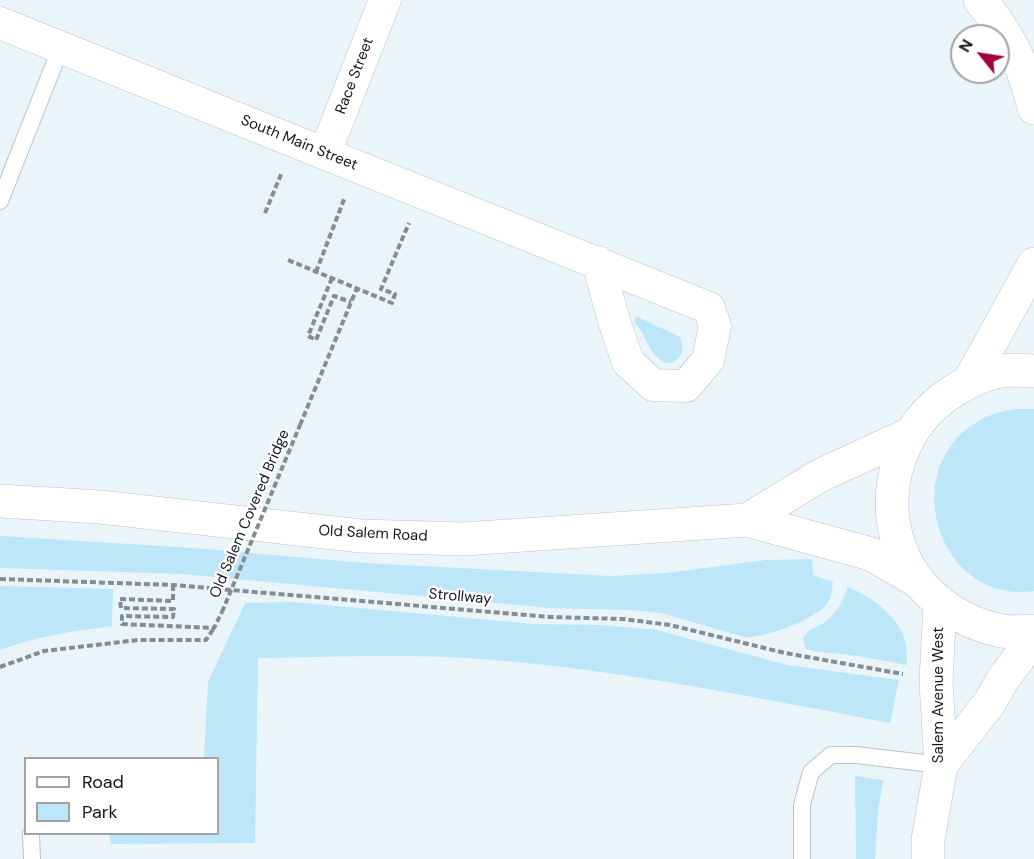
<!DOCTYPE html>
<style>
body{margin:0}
#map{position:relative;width:1034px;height:859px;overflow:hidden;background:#eaf5fa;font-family:"DM Sans",sans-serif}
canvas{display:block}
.legend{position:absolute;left:24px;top:757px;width:195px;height:78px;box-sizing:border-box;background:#fff;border:2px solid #a1a3a3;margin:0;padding:8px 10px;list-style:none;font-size:18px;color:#14181a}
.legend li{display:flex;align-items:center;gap:12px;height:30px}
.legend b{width:30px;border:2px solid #a1a3a3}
.north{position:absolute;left:950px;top:24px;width:60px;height:60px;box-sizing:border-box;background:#fff;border:2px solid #a1a3a3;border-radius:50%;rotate:300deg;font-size:16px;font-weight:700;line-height:24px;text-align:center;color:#14181a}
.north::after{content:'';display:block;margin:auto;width:21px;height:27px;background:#a0003d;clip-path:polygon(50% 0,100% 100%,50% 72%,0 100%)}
</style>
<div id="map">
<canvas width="1034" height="859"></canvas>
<ul class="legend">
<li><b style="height:8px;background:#fff"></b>Road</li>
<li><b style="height:16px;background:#bde6f9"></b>Park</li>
</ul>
<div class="north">N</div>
</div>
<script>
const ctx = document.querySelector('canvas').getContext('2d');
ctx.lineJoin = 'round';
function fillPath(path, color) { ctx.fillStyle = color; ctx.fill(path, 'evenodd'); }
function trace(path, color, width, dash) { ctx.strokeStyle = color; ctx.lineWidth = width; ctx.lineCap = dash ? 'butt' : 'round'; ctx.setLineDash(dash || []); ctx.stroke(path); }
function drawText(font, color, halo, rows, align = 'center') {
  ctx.font = font + ' "DM Sans",sans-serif'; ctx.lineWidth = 4.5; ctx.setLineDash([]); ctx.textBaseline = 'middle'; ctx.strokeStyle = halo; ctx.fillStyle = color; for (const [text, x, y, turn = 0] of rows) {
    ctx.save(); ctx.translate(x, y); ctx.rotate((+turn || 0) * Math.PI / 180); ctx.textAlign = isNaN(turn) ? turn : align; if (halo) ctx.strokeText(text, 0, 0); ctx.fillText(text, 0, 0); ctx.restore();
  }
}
fillPath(new Path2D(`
 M638,317L680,337C689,355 671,373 656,356C646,346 645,333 635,323V318Z
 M1016,409H1034V591C939,605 896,470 977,422C989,414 1002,411 1016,409Z
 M0,536L194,548L365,563L610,576L666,573L766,560L812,559L813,575L833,582C832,589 832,598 827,604C814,620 764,639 744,637L661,613L631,610L550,608L182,574L0,568Z
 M0,586L113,589L112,626C74,631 37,636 0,650Z
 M848,587C870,596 890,610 902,632C907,642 907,655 907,665L858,656L812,651L805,648L803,638C808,629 813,629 822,624C836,615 842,602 848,587Z
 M293,602L534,624L601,625L657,630L787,665L899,680L890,723C758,698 627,671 494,660C416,653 336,657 258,658L255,843L111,844L109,834H218V758H204L208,682L245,603Z
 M855,776L883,780L878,812L875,859H856Z`), '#bde6f9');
const service = new Path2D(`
 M0,201L61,47
 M31,834L32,859
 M802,859V805L811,772L831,755H856L941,765`);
const minor = new Path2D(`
 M0,23L709,308L715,326L708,360L686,386L653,385L628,362L614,321L598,262
 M325,153L385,0`);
const secondary = new Path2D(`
 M980,0C1009,34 1024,65 1034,108
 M970,380L1034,264
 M941,765L990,702L1003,679L1034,638
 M928,859V840L941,765L936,682L940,603`);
const primary = new Path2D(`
 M1034,371C1026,371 1019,370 1011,370C990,371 969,381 952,392C901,424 879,491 900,548C916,592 957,622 1002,631C1012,633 1024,631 1034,631
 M0,501L100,507L361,536L464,539L747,520L871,554L919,582
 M747,520L819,476L910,434`);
trace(service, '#b9c3c8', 18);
trace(minor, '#b9c3c8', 33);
trace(secondary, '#b9c3c8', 34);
trace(primary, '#b9c3c8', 34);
trace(new Path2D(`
 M265,213L282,172
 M288,260L392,303L395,294L381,289L409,223
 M316,272L345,197
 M332,278L308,336L316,340L334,296L351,302
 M300,425L357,288
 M0,579L173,585L550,617L623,619L670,625L785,653L903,674
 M173,585V601L120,599L121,608L174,609L173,617L122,616V624L214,628L222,612
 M0,667L44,651L138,640H206L214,628`), '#858d90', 4, [6, 3]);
trace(service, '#fff', 16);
trace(minor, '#fff', 32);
trace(secondary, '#fff', 33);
trace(primary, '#fff', 33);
trace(new Path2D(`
 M222,612L300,425`), '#858d90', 4, [6, 3]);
drawText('15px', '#14181a', '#fff', [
 ["Race Street",355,76,-69],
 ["South Main Street",299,143,22],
 ["Old Salem Covered Bridge",250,514,-67],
 ["Old Salem Road",373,534,3],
 ["Strollway",460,597,5],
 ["Salem Avenue West",939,695,-90]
]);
</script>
